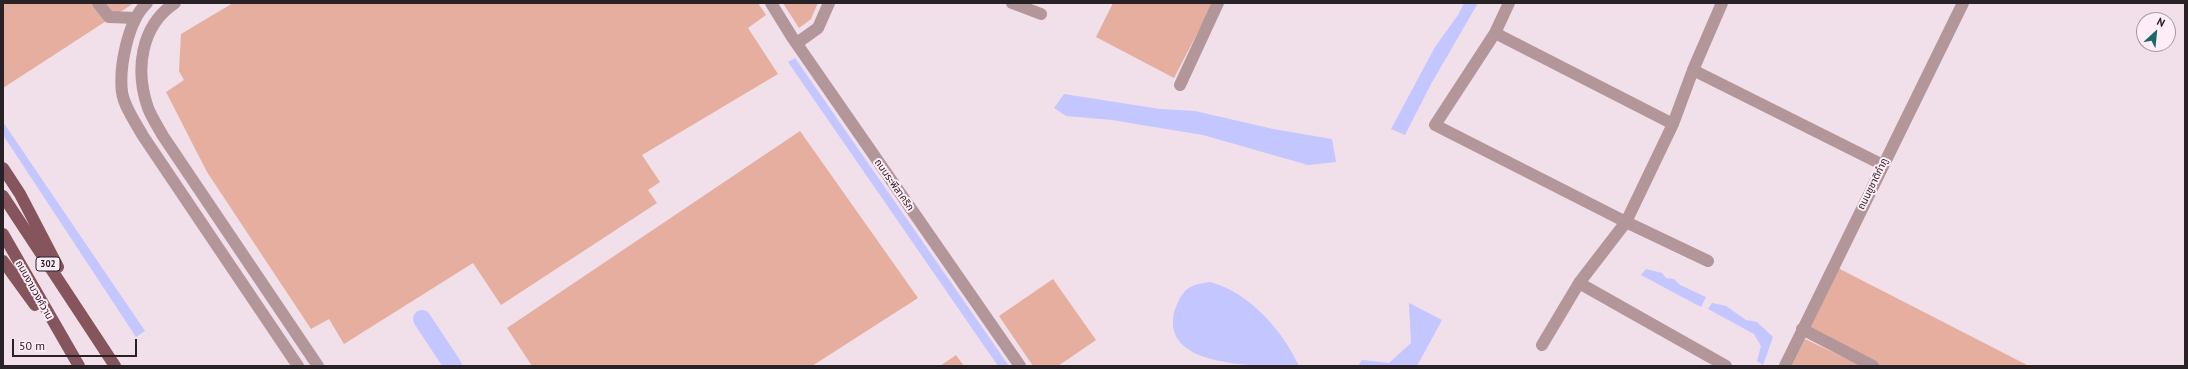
<!DOCTYPE html>
<meta charset="utf-8">
<style>
body{margin:0}
#map{position:relative;width:2188px;height:369px;overflow:hidden;background:#f1dfea;font-family:"PT Sans",sans-serif}
canvas{display:block}
.frame{position:absolute;inset:0;border:4px solid #282125;pointer-events:none}
.north{position:absolute;left:2136px;top:12px;width:40px;height:40px;box-sizing:border-box;background:#feecf7;border:1px solid #a89ba3;border-radius:50%;rotate:27deg;font-size:11px;font-weight:700;line-height:16px;text-align:center;color:#282125}
.north::after{content:'';display:block;margin:auto;width:14px;height:18px;background:#1a686a;clip-path:polygon(50% 0,100% 100%,50% 72%,0 100%)}
.scale{position:absolute;left:12px;top:339px;width:125px;height:18px;box-sizing:border-box;border:2px solid #282125;border-top:0;padding-left:5px;font-size:12px;line-height:14px;white-space:nowrap;color:#282125;-webkit-text-stroke:3px #feecf7;paint-order:stroke}
</style>
<div id="map">
<canvas width="2188" height="369"></canvas>
<div class="frame"></div>
<div class="north">N</div>
<div class="scale">50 m</div>
</div>
<script>
const ctx = document.querySelector('canvas').getContext('2d');
ctx.lineJoin = 'round';
function fillPath(path, color) { ctx.fillStyle = color; ctx.fill(path, 'evenodd'); }
function trace(path, color, width, dash) { ctx.strokeStyle = color; ctx.lineWidth = width; ctx.lineCap = dash ? 'butt' : 'round'; ctx.setLineDash(dash || []); ctx.stroke(path); }
function drawText(font, color, halo, rows, align = 'center') {
  ctx.font = font + ' "PT Sans","Noto Sans Thai",sans-serif'; ctx.lineWidth = 4; ctx.setLineDash([]); ctx.textBaseline = 'middle'; ctx.strokeStyle = halo; ctx.fillStyle = color; for (const [text, x, y, turn = 0] of rows) {
    ctx.save(); ctx.translate(x, y); ctx.rotate((+turn || 0) * Math.PI / 180); ctx.textAlign = isNaN(turn) ? turn : align; if (halo) ctx.strokeText(text, 0, 0); ctx.fillText(text, 0, 0); ctx.restore();
  }
}
fillPath(new Path2D(`
 M3,3H134L3,88Z
 M233,3H758L766,15L748,28L778,74L642,155L660,182L648,190L657,203L501,305L473,263L344,344L329,319L311,329L207,172L166,92L184,80L179,71L181,34Z
 M783,3H818L811,19L799,28Z
 M1113,3H1213L1174,78L1096,37Z
 M800,131L918,298L812,366H532L507,328Z
 M1834,266L2029,366H1873L1802,329Z
 M1053,279L1096,340L1058,366H1033L999,316Z
 M1805,339L1862,366H1792Z
 M956,355L964,366H940Z`), '#e5ae9e');
fillPath(new Path2D(`
 M1464,3H1478L1431,84L1405,135L1391,129L1435,47L1458,15Z
 M795,58L1009,366H998L788,62Z
 M1064,94L1160,109L1195,111L1273,129L1332,139L1336,162L1308,165L1203,135L1112,120L1066,116L1054,108Z
 M3,122L145,331L136,337L3,135Z
 M1646,269L1662,273L1666,278L1674,279L1680,285L1706,297L1701,307L1641,275Z
 M1210,282C1249,292 1282,330 1299,366C1266,366 1176,369 1173,325C1173,318 1173,314 1176,307C1184,288 1189,285 1210,282Z
 M1409,303L1442,320L1417,366H1358L1362,360L1389,363L1411,343Z
 M1712,303L1726,306L1746,320L1757,322L1773,337L1763,365L1757,361L1761,346L1754,334L1708,309Z`), '#c4c6ff');
trace(new Path2D(`
 M422,319L453,366`), '#c4c6ff', 18);
trace(new Path2D(`
 M98,3L109,17L135,18
 M147,3C128,20 119,67 122,92C124,107 136,123 143,136L298,366
 M175,3C140,26 135,71 148,108C152,118 158,127 163,136L318,366
 M771,3L792,37L1020,366
 M1012,3L1041,14
 M1509,3L1495,33L1435,125L1626,222L1708,261
 M1495,33L1673,124
 M797,43L818,28L829,3
 M1693,70L1883,165
 M1180,85L1218,3
 M1579,283L1726,366
 M1802,329L1873,366
 M1542,345L1579,283L1626,222L1673,124L1693,70L1722,3
 M1785,366L1963,3`), '#b3969a', 12);
trace(new Path2D(`
 M3,168L20,194L58,267
 M3,196L115,366
 M3,234L79,366
 M3,261L35,305`), '#86545c', 12);
for (const [x, y, w] of [
 [48,264,24]
]) { const box = new Path2D(); box.roundRect(x - w / 2, y - 7, w, 14, 3); ctx.fillStyle = '#feecf7'; ctx.fill(box); trace(box, '#282125', 1); }
drawText('bold 9px', '#282125', null, [
 ["302",48,264]
]);
drawText('10px', '#282125', '#feecf7', [
 ["ถนนชูชาติกำภู",1873,184,-64],
 ["ถนนระพีสาคริก",894,185,55],
 ["ถนนงามวงศ์วาน",34,290,61]
]);
</script>
